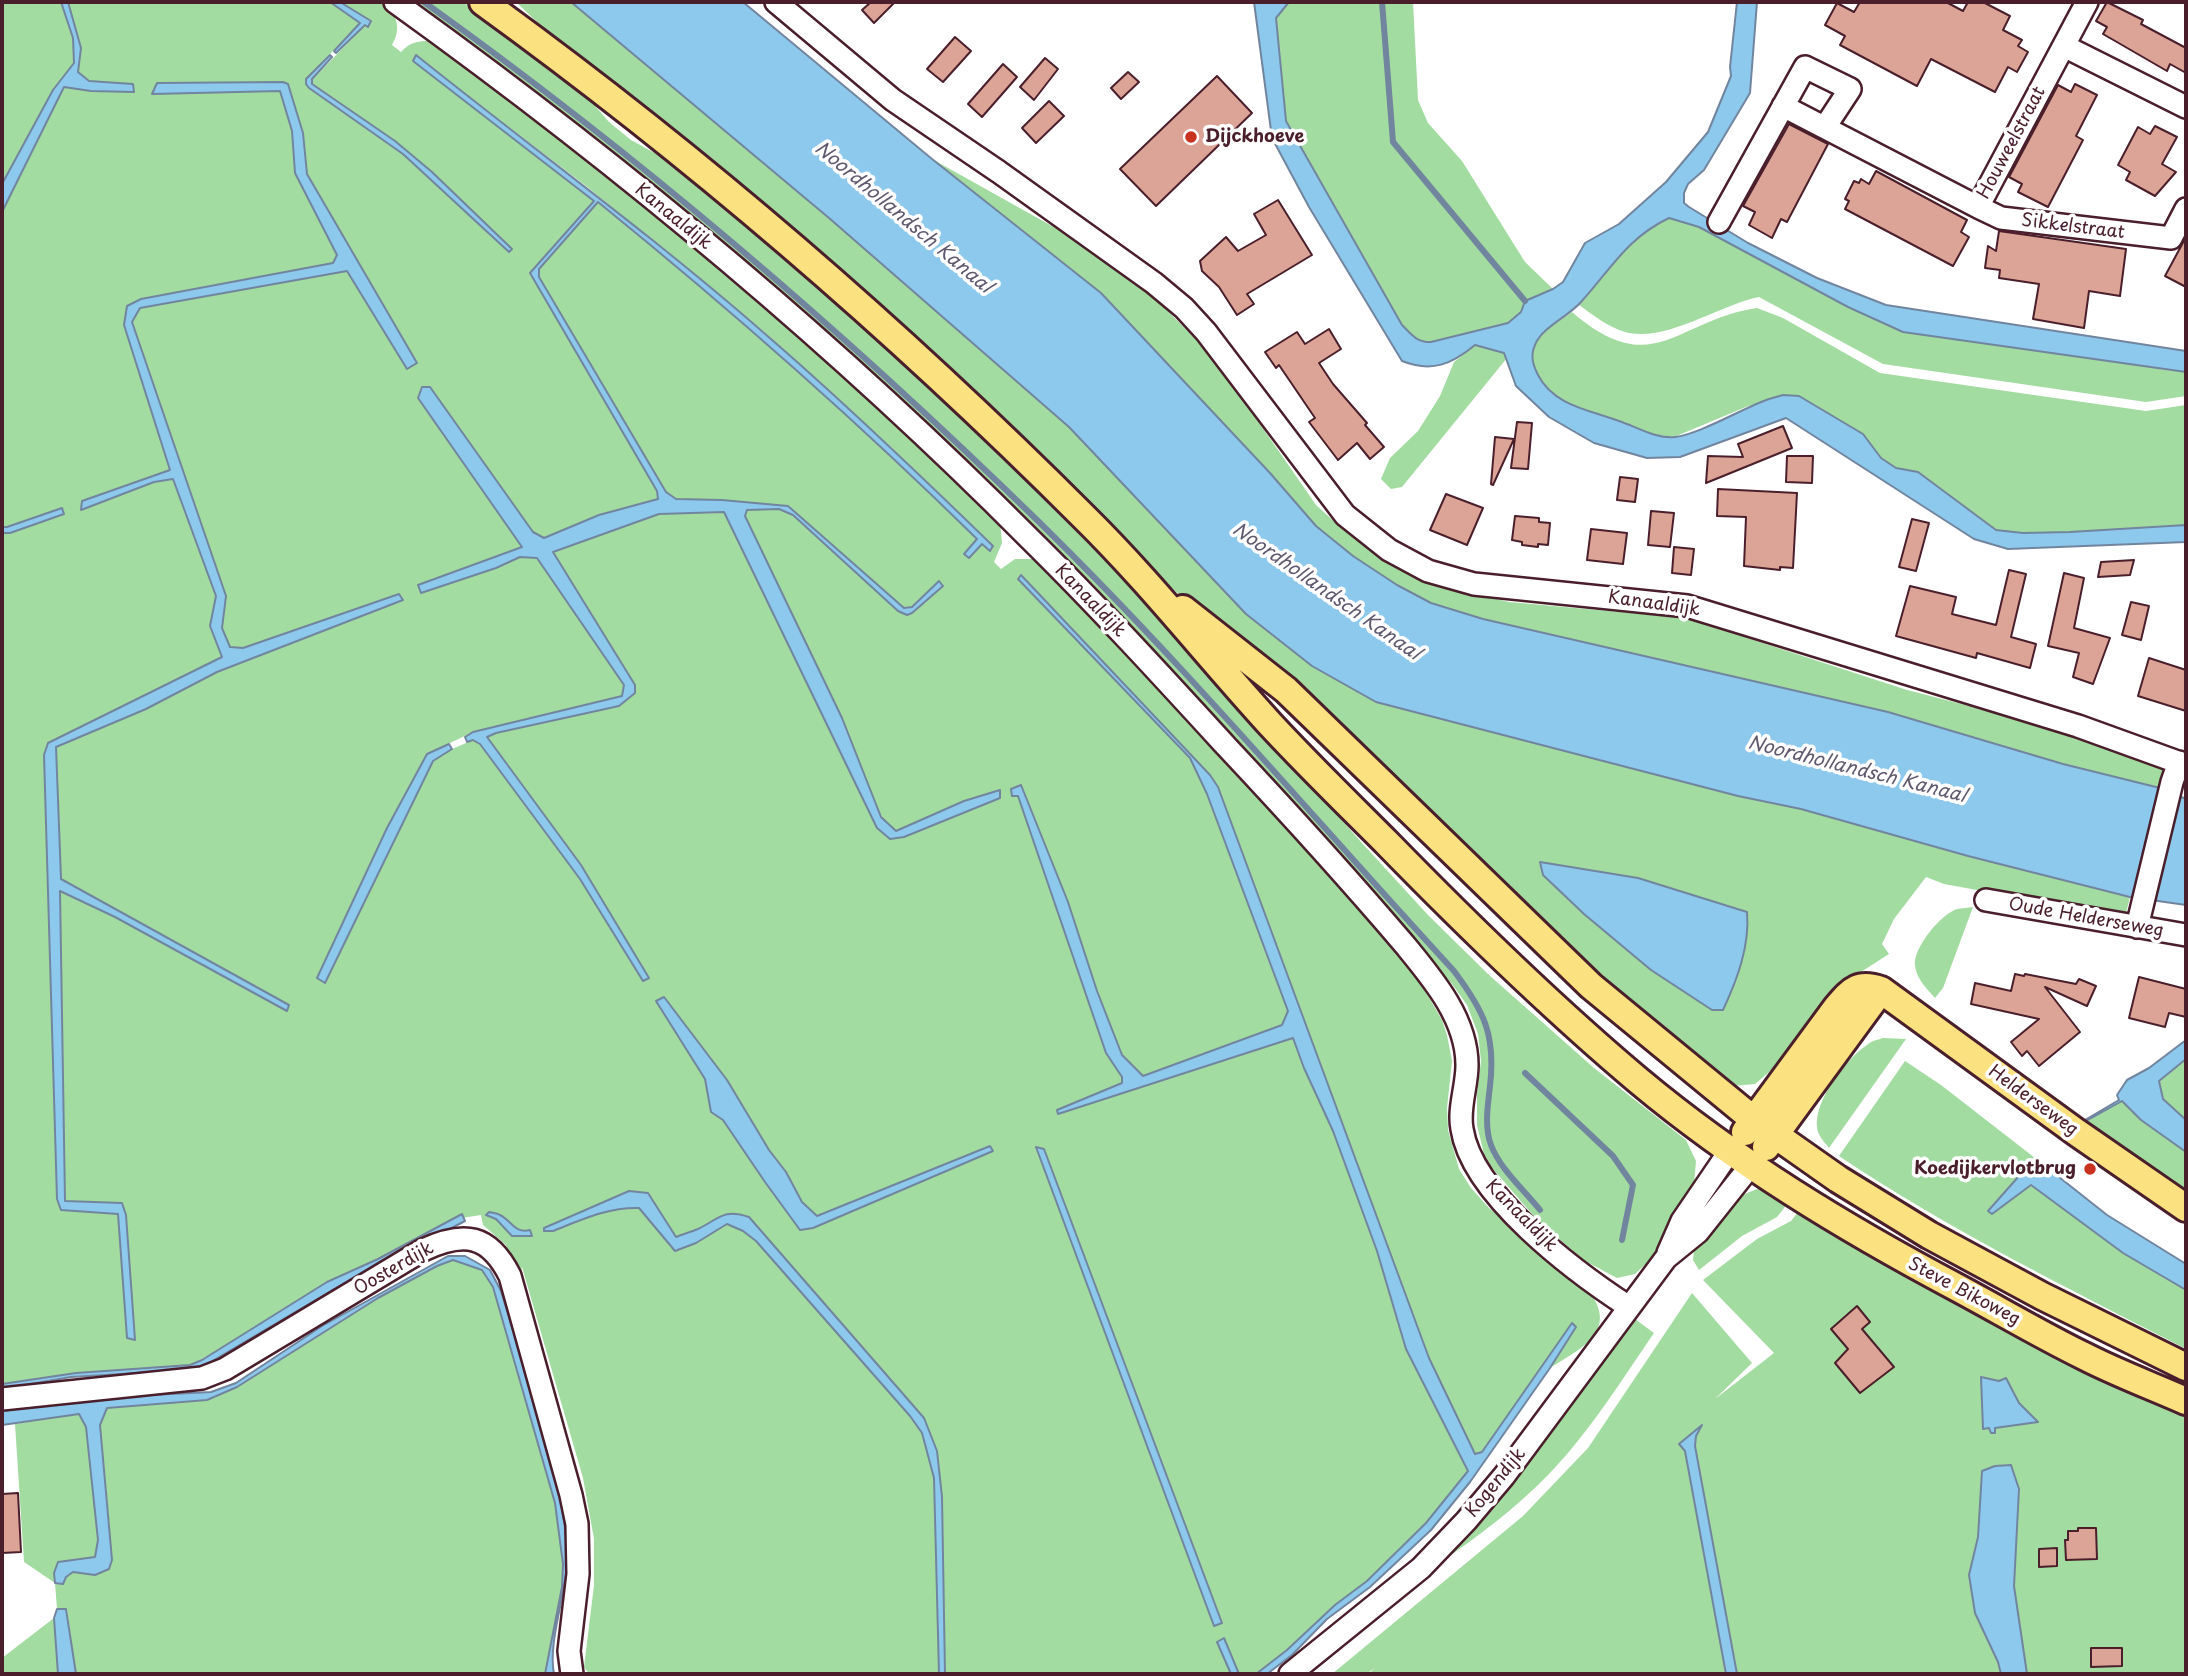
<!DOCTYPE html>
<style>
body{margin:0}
#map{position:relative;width:2188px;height:1676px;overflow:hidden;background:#fff;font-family:"Playpen Sans",sans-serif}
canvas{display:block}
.frame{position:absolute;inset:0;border:4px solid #4a1f2b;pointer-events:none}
</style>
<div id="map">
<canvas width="2188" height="1676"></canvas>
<div class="frame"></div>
</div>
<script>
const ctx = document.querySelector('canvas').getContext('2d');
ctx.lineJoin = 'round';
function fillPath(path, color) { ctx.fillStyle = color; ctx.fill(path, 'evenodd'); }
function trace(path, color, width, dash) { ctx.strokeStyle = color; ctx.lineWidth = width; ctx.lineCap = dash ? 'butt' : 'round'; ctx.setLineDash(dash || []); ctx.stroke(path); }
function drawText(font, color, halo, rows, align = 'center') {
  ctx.font = font + ' "Playpen Sans",sans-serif'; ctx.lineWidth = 7; ctx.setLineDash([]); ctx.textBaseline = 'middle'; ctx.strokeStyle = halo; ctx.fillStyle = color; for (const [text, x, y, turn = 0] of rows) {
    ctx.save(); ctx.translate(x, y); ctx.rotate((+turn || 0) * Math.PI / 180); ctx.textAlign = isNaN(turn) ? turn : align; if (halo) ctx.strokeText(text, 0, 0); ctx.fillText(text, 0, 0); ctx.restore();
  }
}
fillPath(new Path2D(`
 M2,2H61L73,38L75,61L81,47L68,2H330L360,23L306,79V84L403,154L509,251L421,163L395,141L312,84V80L365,25L353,11L340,2H382C397,14 402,28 392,45L401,52C411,41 424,39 437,43L660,214L821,352L1000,521L1002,543L994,562L1001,569L1015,559H1037L1158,682L1408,961L1442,1020L1447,1035L1452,1061L1447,1108L1448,1130L1459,1169L1471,1188L1489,1208L1591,1294C1618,1333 1578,1350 1550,1368L1575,1327L1482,1453L1475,1454L1429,1358L1218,787L1210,775L1021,575L1019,579L1190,758L1207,794L1288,1011L1282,1025L1144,1076L1122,1056L1097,991L1068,902L1022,786L1012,789L1013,796L1018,795L1106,1053L1122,1077V1083L1057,1110L1058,1114L1293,1038L1304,1068L1333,1131L1377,1251L1406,1349L1468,1472L1426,1523L1367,1581L1335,1605L1287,1650L1256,1674H1239L1224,1638L1231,1674H589L584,1667L594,1585V1539L583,1478L522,1267L519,1286L506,1245L483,1225L481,1215L462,1218L380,1266L190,1365L76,1373L2,1384ZM416,56L586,186L764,332L893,449L993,546L982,543L969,558L964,554L978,539C856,421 730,309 598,202L539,269V277L666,492L676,499L722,500L788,506L904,608L911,607L939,581L907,615L898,611L793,515L779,509H747L744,516L842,718L881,817L896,831L964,801L1000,791V798L890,839L877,828L724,512L659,514L552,552L635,685L619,706L496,733L487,737L581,865L649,978L643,980L580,879L480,744L473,740L452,749L433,761L325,982L317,977L387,828L427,754L473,732L623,696L624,685L537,558L520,557L496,568L421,593L418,585L522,547L521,542L533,532L544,538L599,515L658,499L657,491L530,273L594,201L414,61ZM501,1215L514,1227L523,1232L512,1236L496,1219Z
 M412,2H463L584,93L609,122L631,140L675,164L827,292L954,407L1136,588L1362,843L1428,915L1489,975L1594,1068L1686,1140L1696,1161L1694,1185L1670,1229L1651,1259L1635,1274L1617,1278L1585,1261L1539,1222L1492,1168L1484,1154L1477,1125V1094L1481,1061L1478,1034L1467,1005L1452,984L1299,813L1064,562L455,33Z
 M516,2H571L829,218L1069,427L1246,614L1312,666L1376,702L1738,796L1801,809L1968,856L2130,897L2125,917L1944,884L1926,877L1894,919L1882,944L1889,954L1842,984L1781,1062L1755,1084L1732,1086L1609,994L1161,578L1000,420L565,49ZM1540,863L1638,878L1747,912L1651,970L1584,914L1543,875Z
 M1289,2H1413L1418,100L1428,123L1462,161L1525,262L1553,289L1525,301L1521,312L1508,323L1431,342C1416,342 1412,335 1402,325L1286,121L1276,18Z
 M932,159L1077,240L1154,297L1215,359L1316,505L1347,533L1381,558L1403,570L1451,588L1509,602L1686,618L1907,690L1985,710L2094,743L2161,766L2165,778L2163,785H2160V788L2063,764L1888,712L1483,619L1431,603L1397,585L1353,556L1316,526L1270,473L1101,293Z
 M1668,218L1699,227L1848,307L2165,370L2186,372V396L2146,402L1883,364L1759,297C1719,305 1666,343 1625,332C1608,327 1593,315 1579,305C1611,271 1623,240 1668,218Z
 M1757,308L1783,318L1880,373L2146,411L2186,405V525L2070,532L2023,533L1996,530L1918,472L1896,468L1881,458L1863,434L1783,395L1746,407L1674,437L1651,434L1607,417L1587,411L1561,400L1543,385L1532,363L1534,345L1546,330L1572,312C1653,382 1676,320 1757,308Z
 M1475,345L1504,353L1507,358L1402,487L1391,489L1381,479L1390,458L1418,431L1440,396L1454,362Z
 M1973,907L1943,988L1935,998C1926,988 1916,978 1915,965C1913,948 1941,914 1957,909C1962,908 1968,908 1973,907Z
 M1883,1038L1906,1039L1829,1148C1826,1144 1821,1139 1819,1134C1808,1107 1846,1059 1867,1045C1871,1041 1877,1040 1883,1038Z
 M2186,1059V1120L2163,1099L2159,1081Z
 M1905,1061L1941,1085L2035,1158L2017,1180L1991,1206L2030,1185L2123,1253L2186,1290V1349C2068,1288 1949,1230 1839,1156Z
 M2122,1101L2141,1120L2186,1152V1194L2086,1121Z
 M1757,1189L1778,1190L1792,1198L1777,1217L1742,1236L1699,1270L1693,1260L1694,1250L1735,1198Z
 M1802,1207L2186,1411V1674H1368L1375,1668L1366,1674H1332L1523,1516L1588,1448L1692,1293L1752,1363L1715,1399L1774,1353L1703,1280L1757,1239L1791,1221Z
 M453,1260L482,1270L493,1287L555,1503L563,1564L562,1587L545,1674H76L67,1609H57L55,1583L24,1562L15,1424L78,1414L86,1426L98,1540L95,1557L54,1573L55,1583L73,1572L95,1575L110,1531L100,1425L107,1407L207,1400L237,1387L378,1298L437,1266Z
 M1635,1319L1654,1333C1621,1381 1589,1433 1548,1475C1515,1509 1478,1536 1440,1563L1483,1521L1506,1492Z
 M54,1618L58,1674H2V1658Z`), '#a3dca1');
const water = new Path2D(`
 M61,2H68L81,48L78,72L89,81L133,84L134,92L91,91L64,87L2,212V184L53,90L74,63L73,38Z
 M330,2H340L371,21L368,27L365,25L336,53L334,51L360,23Z
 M571,2H743L932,159L1101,293L1270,473L1316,526L1353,556L1397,585L1431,603L1483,619L1888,712L2063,764L2160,788L2186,799V905L2130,897L1968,856L1801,809L1738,796L1376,702L1312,666L1246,614L1069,427L829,218Z
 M1254,2H1289L1276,18L1286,121L1402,325C1412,335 1416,342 1431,342L1508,323L1521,312L1525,301L1553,289L1563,282L1585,243L1619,224L1666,182L1708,132L1731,76L1730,67L1737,2H1757L1750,93L1704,170L1688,184L1684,193V203L1689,207L1748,243L1817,278L1886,305L2186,351V372L1903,332L1848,307L1699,227L1669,218C1627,238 1611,269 1581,302C1568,317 1542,327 1535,345C1530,356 1533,365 1538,375C1554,406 1590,410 1619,421C1637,427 1656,439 1675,437C1700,434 1743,408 1769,399L1783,395L1799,396L1863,434L1881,458L1896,468L1918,472L1996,530L2023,533L2070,532L2186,525V542L2008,549L1974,539L1786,418L1680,457L1647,458L1594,443L1549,417L1516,386L1504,353L1475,345C1452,364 1432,373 1402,361L1309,207L1272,138Z
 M330,55L332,57L312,79V84L395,141L432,172L512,249L509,252L403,154L309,88L306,84V79Z
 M416,55C532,148 652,235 764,333C843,401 918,473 993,546L990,551L982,544L969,558L964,554L977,539C856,420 730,309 598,202L539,269V277L666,492L676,499L722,500L788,506L904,608L912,607L939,581L943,586L912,613L907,615L898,611L793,515L779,509L747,510L745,516L842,718L881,817L896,831L964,801L1000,790V798L904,837L890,839L877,828L724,512L659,514L553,552L635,685V693L619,706L496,733L487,737L581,865L649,978L643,981L580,879L480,744L473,740L467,742L465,737L473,732L622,696L624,685L537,558L520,557L496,568L421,593L418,585L522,547L418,398L422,387H430L533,532L544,538L599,515L658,499L657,491L530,273L594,201L413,61Z
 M283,82L288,84L303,133L307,174L417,363L407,369L347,271L140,308L132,322L226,596L222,628L230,647L243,648L399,594L403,600L217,672L146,709L56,747L61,879L289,1005L287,1011L115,917L60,891L65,1201L122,1203L126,1215L135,1340L127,1338L118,1214L61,1210L57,1199L44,755L48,743L222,657L210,626L216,596L173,479L154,482L81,510L82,501L170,470L124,325L127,306L141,299L333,263L337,255L295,173L292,131L280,91L152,94L157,83Z
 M62,508L64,514L10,533H2V527H7Z
 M1021,575L1210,775L1218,787L1429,1358L1475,1454L1482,1452L1572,1323L1576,1327L1550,1368L1470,1482L1431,1530L1370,1587L1327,1619L1292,1655L1267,1674H1256L1287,1650L1335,1605L1367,1581L1426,1523L1468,1471L1406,1349L1377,1251L1333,1131L1304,1068L1293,1038L1058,1114L1057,1110L1122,1083V1077L1106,1053L1018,796H1012L1011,789L1021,785L1068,902L1097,991L1122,1055L1143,1076L1282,1025L1288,1011L1207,794L1190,758L1018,579Z
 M449,744L452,749L433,761L325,983L317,978L387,828L427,754Z
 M1540,862L1638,878L1747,912C1750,946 1737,980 1723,1010H1712L1651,970L1584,914L1543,875Z
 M664,997L727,1080L769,1150L786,1172L802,1202L817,1216L990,1146L993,1151L813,1228L800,1230L765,1182L723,1120L711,1112L705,1079L656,1001Z
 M2186,1040V1059L2159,1081L2163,1099L2186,1120V1152L2141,1120L2122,1101L2086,1121L2085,1120L2119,1100L2117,1095L2127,1080L2149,1068Z
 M1036,1147L1044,1149L1222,1623L1214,1626Z
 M2035,1158L2107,1215L2186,1264V1290L2123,1253L2031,1185L1992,1214L1988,1211Z
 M629,1191L648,1193L676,1237C683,1234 691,1232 698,1229C719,1219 723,1208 749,1217L924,1418L937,1451L942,1497L945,1674H939L934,1478L922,1433L910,1416L756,1241L743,1231L727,1224L696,1243L675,1251L639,1208C608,1207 581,1220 553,1231H544V1228Z
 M489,1212C492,1213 497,1213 500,1215C512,1221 515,1234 530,1230L532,1236H512L496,1219L486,1215Z
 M462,1214L465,1221L331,1291L204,1366L175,1371L71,1377L2,1389V1384L76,1373L190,1365L202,1360L327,1282L378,1259Z
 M448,1256H465L490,1270L501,1291C526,1374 559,1459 567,1546C570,1588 547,1638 554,1674H545L562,1587L563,1564L555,1503L493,1287L482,1270L453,1260L437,1266L378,1298L237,1387L207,1400L107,1408L100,1425L112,1560L109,1569L95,1575L73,1572L66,1577L63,1584L55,1583L54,1573L58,1562L95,1557L98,1540L86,1427L79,1414L2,1425V1410L88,1398L211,1392L236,1383L322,1326Z
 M1981,1377L1999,1381L2006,1378L2019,1403L2038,1422L1995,1428V1433H1991L1989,1428L1983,1429Z
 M1702,1425L1696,1436L1695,1446L1737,1674H1726L1685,1451L1679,1444Z
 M2011,1465L2019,1489L2014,1586L2027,1674H2001L1998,1662L1975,1613L1969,1575L1978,1537L1982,1471L1995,1466Z
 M57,1609H66L76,1674H58L54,1618Z
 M1224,1638L1239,1674H1231L1217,1642Z`);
fillPath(water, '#8dc9ed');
trace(water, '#72859f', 2);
trace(new Path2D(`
 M424,2C642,158 847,334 1038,521C1184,664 1316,821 1454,971C1484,1011 1496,1035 1490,1086C1488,1104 1484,1127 1491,1145C1500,1169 1524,1190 1540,1210
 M1382,2L1393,142L1525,301
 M1525,1073L1613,1156L1633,1185L1622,1240`), '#72859f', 6);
const building = new Path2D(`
 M871,2H895L874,23L862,10Z
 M1860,2H1946L1963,11L1968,2H1983L2010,16L2003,30L2022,40L2018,46L2028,52L2017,72L2008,67L1995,92L1931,59L1917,86L1840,45L1845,36L1825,25L1837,3L1854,12Z
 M2107,2L2143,20L2141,24L2186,48V73L2170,64L2167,71L2103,34L2107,27L2096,21Z
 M955,37L971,51L943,82L927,69Z
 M1045,58L1058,69L1034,100L1020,87Z
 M1003,64L1017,77L982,117L968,104Z
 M1128,72L1139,82L1121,99L1111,88Z
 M1217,76L1252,113L1156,206L1120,169Z
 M2075,84L2097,95L2076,136L2083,140L2048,207L2018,192L2022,184L2009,177L2058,85L2071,92Z
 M1049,101L1064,116L1036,143L1022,128Z
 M1789,124L1828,144L1787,222L1781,219L1772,238L1749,225L1755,212L1743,206Z
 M2155,126L2177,137L2162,164L2176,172L2155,196L2126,180L2130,172L2118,165L2138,127L2150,134Z
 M1876,171L1967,220L1961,232L1969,237L1953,266L1845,209L1849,201L1845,199L1854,181L1859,183L1861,179L1869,184Z
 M1278,200L1312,255L1247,294L1254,304L1237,315L1219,287L1202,271L1200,261L1226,237L1238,251L1266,235L1254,214Z
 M1999,231L2126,249L2120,296L2089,291L2084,328L2033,319L2039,284L1999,278L2000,270L1985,268L1988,246L1996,251Z
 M2186,237V287L2165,276Z
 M1329,329L1341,349L1319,363L1333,384L1367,423L1365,425L1384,447L1370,459L1357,443L1338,460L1309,422L1315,418L1279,365L1276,368L1265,352L1297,332L1305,344Z
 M1517,422L1532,423L1528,469L1511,468Z
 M1783,426L1792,448L1706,483L1708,456L1743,457L1738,444Z
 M1495,437L1514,439L1493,485L1491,484Z
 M1787,456H1813L1812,483L1786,482Z
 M1620,477L1638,479L1635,502L1617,500Z
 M1718,489L1797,493L1793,568L1780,567V570L1744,566L1746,517L1717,516Z
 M1446,494L1483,508L1467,545L1430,530Z
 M1651,511L1674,513L1670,547L1648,545Z
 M1515,516L1539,518V522L1550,523L1548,545L1538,544V547L1522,545V542L1512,540Z
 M1912,519L1929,523L1916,571L1899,567Z
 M1591,529L1627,533L1623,564L1587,560Z
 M1674,547L1694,549L1691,575L1672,573Z
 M2134,560L2130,575L2098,577L2101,562Z
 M2009,570L2026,574L2011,637L2036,644L2030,668L1977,653L1976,658L1896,636L1910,586L1956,597L1952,614L1996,625Z
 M2064,573L2084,578L2074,628L2110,638L2093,684L2073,677L2079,653L2048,646Z
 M2131,602L2149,606L2141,640L2122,635Z
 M2149,658L2186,670V711L2138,696Z
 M2015,974L2024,976L2025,974L2076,984L2079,979L2096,986L2087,1006L2045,987L2080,1032L2039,1066L2027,1051L2022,1056L2011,1042L2039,1019L1971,1004L1975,983L2011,991Z
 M2139,977L2186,989V1017L2169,1013L2165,1027L2129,1018Z
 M1857,1306L1870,1322L1862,1329L1894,1367L1860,1393L1835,1363L1848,1349L1831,1329Z
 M18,1493L21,1552L2,1553V1494Z
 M2078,1528H2096L2097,1559L2066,1560L2065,1540H2068V1531H2078Z
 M2057,1548V1566L2039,1567V1549Z
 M2091,1648H2122V1666L2091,1667Z`);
fillPath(building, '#dca496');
trace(building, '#4a1f2b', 2);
const minor = new Path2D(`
 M395,2C619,163 834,342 1029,538C1097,605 1161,675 1226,746C1287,811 1347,877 1405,945C1433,979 1467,1019 1467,1065C1467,1087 1458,1108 1462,1129C1472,1195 1575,1272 1629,1307
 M776,2L893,100L999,172L1154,283L1184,308L1206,332L1345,515L1389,550L1428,571L1474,584L1687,606L2078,726L2186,765
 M2064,46L2186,107
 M1783,106L1978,207L2087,2
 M1978,207L2001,218L2171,238L2186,209
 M1719,222L1805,67L1850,89L1825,127
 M1986,900L2186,935
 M2137,927L2172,782L2179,762
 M1668,1253L1682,1221L1731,1149
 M2,1399L202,1378L225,1369L423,1250C464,1231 489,1234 510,1276L571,1495L577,1524L578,1574L569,1651L572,1674
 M1290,1674L1421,1568L1466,1521L1504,1476L1666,1258L1698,1232L1752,1164`);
const major = new Path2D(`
 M483,2C697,157 897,330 1084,517C1150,582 1207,655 1270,724C1308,765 1348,804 1387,843C1468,926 1551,1007 1639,1081C1736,1162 1845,1228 1956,1287C1999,1310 2041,1335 2084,1356C2117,1373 2152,1386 2186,1401
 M1183,609L1286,690L1591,986L1754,1120L1838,1179L1929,1235L2042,1296L2186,1367
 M1745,1132L1837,1007C1852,990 1858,982 1881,990L2076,1132L2186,1208
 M1766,1147L1881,990`);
trace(minor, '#4a1f2b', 26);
trace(major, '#4a1f2b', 32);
trace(minor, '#fff', 21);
trace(major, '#fbe180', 26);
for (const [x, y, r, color] of [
 [1191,137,7,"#c8321e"],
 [2090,1169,7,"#c8321e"]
]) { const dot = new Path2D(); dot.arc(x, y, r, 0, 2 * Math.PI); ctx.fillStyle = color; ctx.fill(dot); trace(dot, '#fff', 2.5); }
drawText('bold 18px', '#4a1f2b', '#fff', [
 ["Dijckhoeve",1205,137],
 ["Koedijkervlotbrug",2076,1169,"right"]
], 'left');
drawText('18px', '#4a1f2b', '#fff', [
 ["Houweelstraat",2012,143,-62],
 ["Kanaaldijk",673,217,39],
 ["Sikkelstraat",2073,227,7],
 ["Kanaaldijk",1090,601,46],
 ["Kanaaldijk",1654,604,8],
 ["Oude Helderseweg",2086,918,10],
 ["Helderseweg",2033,1101,36],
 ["Kanaaldijk",1521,1216,45],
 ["Oosterdijk",394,1269,-30],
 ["Steve Bikoweg",1964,1292,28],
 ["Kogendijk",1496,1483,-51]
]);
drawText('italic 19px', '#615a6f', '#fff', [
 ["Noordhollandsch Kanaal",903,218,40],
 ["Noordhollandsch Kanaal",1326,592,35],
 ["Noordhollandsch Kanaal",1857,770,14]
]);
</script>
